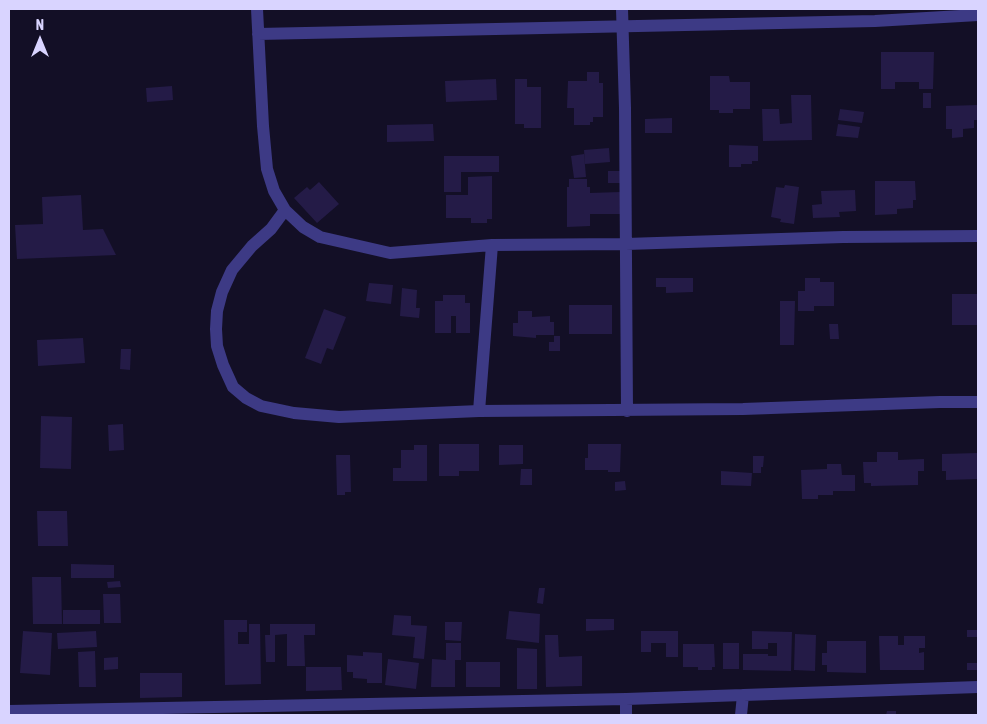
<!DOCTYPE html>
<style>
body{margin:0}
#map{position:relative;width:987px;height:724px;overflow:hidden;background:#130f26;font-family:"Asap Condensed",sans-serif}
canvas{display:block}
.frame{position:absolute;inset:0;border:10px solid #d9d4ff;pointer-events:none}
.north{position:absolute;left:15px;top:15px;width:50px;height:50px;-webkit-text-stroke:4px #130f26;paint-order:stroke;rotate:0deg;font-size:14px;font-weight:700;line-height:20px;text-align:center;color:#d9d4ff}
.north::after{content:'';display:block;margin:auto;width:18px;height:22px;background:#d9d4ff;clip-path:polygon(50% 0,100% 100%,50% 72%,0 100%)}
</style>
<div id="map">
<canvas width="987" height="724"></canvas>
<div class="frame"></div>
<div class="north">N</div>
</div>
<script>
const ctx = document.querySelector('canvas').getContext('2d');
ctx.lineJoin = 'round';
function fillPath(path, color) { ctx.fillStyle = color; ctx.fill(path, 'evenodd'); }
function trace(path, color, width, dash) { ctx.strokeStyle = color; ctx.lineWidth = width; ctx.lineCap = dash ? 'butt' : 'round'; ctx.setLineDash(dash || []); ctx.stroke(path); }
fillPath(new Path2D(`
 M881,52H934L933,89H919V82H895V89H881Z
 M587,72H599V83H603V117H593V122H590V125H574V108H567L568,81H587Z
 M710,76H729L730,82H750V109H733V113H719V110H710Z
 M496,79L497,100L446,102L445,81Z
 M515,79H527V87H541V128H524V124H515Z
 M172,86L173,100L147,102L146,88Z
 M923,93H931V108H923Z
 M791,95H811L812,140L763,141L762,109H779L780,124L792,123Z
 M978,105V120H974V128L963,129V137L952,138V129H946V106Z
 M840,109L864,112L862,123L838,120Z
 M672,118V133H645V119Z
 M433,124L434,141L387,142V125Z
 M838,124L860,127L858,138L836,136Z
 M729,145L758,146V161H752V164H741V167H729Z
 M609,148L610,162L585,164L584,150Z
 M584,154L586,177L574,178L571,156Z
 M444,156H499V172H461V192H444Z
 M608,171H620V183H608Z
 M492,176V219H487V223H471V218H446V195H468V177Z
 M569,179H587V187H590V193L620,192V214H590V226L567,227V187H569Z
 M875,181H915L916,200H913V208L897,209V214L875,215Z
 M319,182L339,204L317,223L294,198L307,187L310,190Z
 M785,185L799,187L794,224L780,222L781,219L771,217L776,187L784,188Z
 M855,190L856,211L839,212L840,217L813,218L812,205L822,204L821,191Z
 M81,195L83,230L103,229L116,255L17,259L15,225L43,224L42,197Z
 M656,278H693V292L666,293V287H656Z
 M805,278H820V282H834V306H814V311H798V291H805Z
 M369,283L393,285L391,304L366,301Z
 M402,288L417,290L416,308H420L419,318L400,316Z
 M952,294H978V325H952Z
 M443,295H465V303H470V333H456V316H451V333H435V301H443Z
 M780,301H795L794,345H780Z
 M569,305H612V334H569Z
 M324,309L346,317L333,350L327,348L321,364L305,358Z
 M518,311H532V317L550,316V322H554V335H536V338L513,336V323H518Z
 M829,324H838L839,339H830Z
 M554,336H560V351H549V342H554Z
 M83,338L85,363L38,366L37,340Z
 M121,349H131L130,370L120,369Z
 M41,416L72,417L71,469L40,468Z
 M123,424L124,450L109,451L108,425Z
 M439,444H479V471H459V476H439Z
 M588,444H621L620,472H608V470H585V458H588Z
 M414,445H427V481H393V468H401V450H414Z
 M499,445H523V464L499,465Z
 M877,452H898V460L924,459V471H918V485L871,486V483H864L863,462H877Z
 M978,453V479L946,480V471H942V454Z
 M336,455H350L351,492H345V495H337Z
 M753,456H764L763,467H761V473H753Z
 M827,464H841L842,475H855V491H833V495H818V499H802L801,470L827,469Z
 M521,469H532V485H520Z
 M721,471L752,473L751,486L721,485Z
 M625,481L626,490L615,491V482Z
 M37,511H67L68,546H38Z
 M71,564L114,565V578H71Z
 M32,577H61L62,624H33Z
 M120,581L121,587L108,588L107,582Z
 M539,588H545L543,604L537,603Z
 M103,594H120L121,623H104Z
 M63,610H100V624H63Z
 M509,611L540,614L539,643L506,639Z
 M394,615L411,616V625L427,626L424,659L413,658L415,637L392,635Z
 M586,619H614V630L586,631Z
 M224,620H247V632H238V644H249V624H260L261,684L225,685Z
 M445,622H462L461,641L445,640Z
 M270,624H315V635H304L305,666H287V634L275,635V662H266L265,635H270Z
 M967,630H978V637H967Z
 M23,631L52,633L50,675L20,673Z
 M96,631L97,647L58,649L57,633Z
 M641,631H678V657H666V643H651V652H641Z
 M752,631L792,632L791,671L743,670V654H768V656H777V643H768V649H752Z
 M795,634L816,635L815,671L794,670Z
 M545,635H558L559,657L582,656V686L546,687Z
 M879,636H898V645H904V636H925V648H919V653L924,652V670H880Z
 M827,641H866V673L827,672V665H822V653H827Z
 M446,643H461V660H455V687H431L432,659L446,660Z
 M723,643H739V669H723Z
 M683,644H714L715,667H712V670H698V667H683Z
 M517,648L537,649V689H517Z
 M95,651L96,687H79L78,652Z
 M363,652L382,653V683H367V679L353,678V672H347V655L363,656Z
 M118,657V669L104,670V658Z
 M388,659L419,663L416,689L385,685Z
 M466,662H500V687H466Z
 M967,663H978V670H967Z
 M306,667H341L342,690L306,691Z
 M140,673H182V697L140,698Z
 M887,711H896V715H886Z`), '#241b47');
trace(new Path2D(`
 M257,9L263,126L267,169L274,191L285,210L303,227L320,237L390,253L492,245L626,244L843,237L978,236
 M622,9L625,108L627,411
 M258,34L875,21L978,15
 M285,210L271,229L252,246L232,270L222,292L217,311L216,329L217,346L223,365L233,387L246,398L261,406L294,413L339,417L479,411L743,409L940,402H978
 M479,411L492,245
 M626,699V715
 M9,711L626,699L978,687
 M741,715L743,695`), '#3d3a85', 12);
</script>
